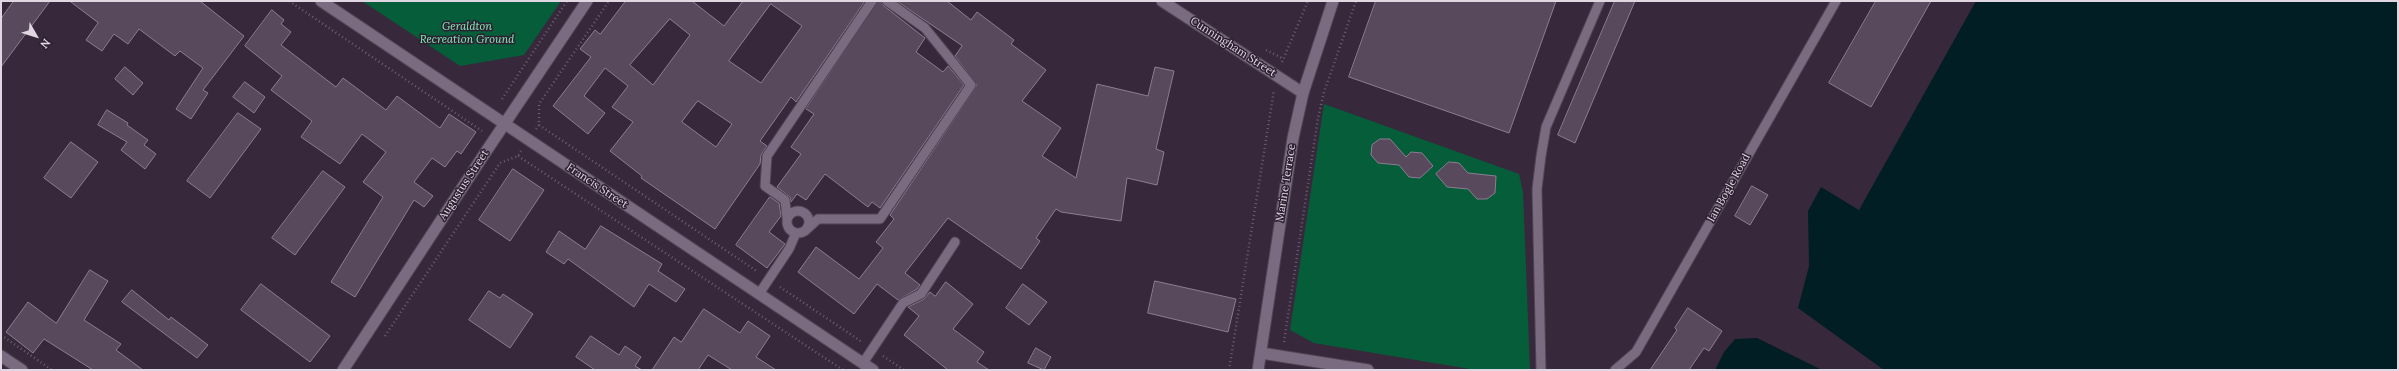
<!DOCTYPE html>
<style>
body{margin:0}
#map{position:relative;width:2399px;height:371px;overflow:hidden;background:#37293b;font-family:Lora,serif}
canvas{display:block}
.frame{position:absolute;inset:0;border:2px solid #e0d7e2;pointer-events:none}
.north{position:absolute;left:16px;top:16px;width:40px;height:40px;-webkit-text-stroke:3px #2d1f31;paint-order:stroke;rotate:129deg;font-size:11px;font-weight:700;line-height:16px;text-align:center;color:#e0d7e2}
.north::after{content:'';display:block;margin:auto;width:14px;height:18px;background:#e0d7e2;clip-path:polygon(50% 0,100% 100%,50% 72%,0 100%)}
</style>
<div id="map">
<canvas width="2399" height="371"></canvas>
<div class="frame"></div>
<div class="north">N</div>
</div>
<script>
const ctx = document.querySelector('canvas').getContext('2d');
ctx.lineJoin = 'round';
function fillPath(path, color) { ctx.fillStyle = color; ctx.fill(path, 'evenodd'); }
function trace(path, color, width, dash) { ctx.strokeStyle = color; ctx.lineWidth = width; ctx.lineCap = dash ? 'butt' : 'round'; ctx.setLineDash(dash || []); ctx.stroke(path); }
function drawText(font, color, halo, rows, align = 'center') {
  ctx.font = font + ' Lora,serif'; ctx.lineWidth = 3; ctx.setLineDash([]); ctx.textBaseline = 'middle'; ctx.strokeStyle = halo; ctx.fillStyle = color; for (const [text, x, y, turn = 0] of rows) {
    ctx.save(); ctx.translate(x, y); ctx.rotate((+turn || 0) * Math.PI / 180); ctx.textAlign = isNaN(turn) ? turn : align; if (halo) ctx.strokeText(text, 0, 0); ctx.fillText(text, 0, 0); ctx.restore();
  }
}
fillPath(new Path2D(`
 M362,1H561L524,55L460,66Z
 M1324,104L1519,174L1523,192L1530,370H1476L1314,343L1290,330Z`), '#065d3a');
fillPath(new Path2D(`
 M1976,1H2398V370H1884L1798,308L1809,266L1808,211L1821,187L1859,210Z
 M1757,338L1822,370H1715L1724,352L1735,339Z`), '#001e24');
const building = new Path2D(`
 M14,1H50L1,67V19Z
 M70,1H200L244,36L203,90L208,93L191,119L176,109L203,68L180,51L175,56L139,29L128,44L114,34L102,51L86,40L98,23Z
 M626,1H692L724,26L743,1H865L796,102L791,97L760,141L767,146L761,155L760,164L715,229L641,178L642,176L610,151L633,122L612,107L628,86L605,68L584,96L605,113L588,134L553,106L591,57L580,49L595,30L600,34ZM771,4L802,26L761,83L729,61ZM670,19L690,35L653,85L630,65ZM698,101L732,124L716,147L682,122Z
 M878,1H881L884,6L925,38L916,52L943,72L948,66L964,85L880,208L872,202L868,207L825,174L806,200L797,194L791,202L790,197L777,187L801,154L791,147L814,114L806,109Z
 M897,1H947L971,20L977,12L1014,40L1011,44L1046,70L1022,101L1061,128L1042,156L1076,178L1097,84L1148,96L1155,67L1174,71L1156,149L1164,152L1157,185L1127,178L1121,221L1061,212L1056,209L1036,238L1040,241L1021,269L948,218L905,273L920,285L917,289L898,300L877,284L854,314L798,272L816,247L859,279L883,248L876,242L894,219L890,215L977,85L955,56L962,46Z
 M1376,1H1556L1509,133L1349,77Z
 M1615,1H1635L1575,143L1558,135Z
 M1876,1H1931L1871,107L1829,83Z
 M272,10L284,20L281,24L291,32L281,45L336,87L343,78L386,110L397,96L440,128L449,114L476,132L461,154L457,151L445,167L432,158L414,182L433,196L424,207L414,200L355,297L331,282L383,197L363,182L386,152L362,134L340,164L301,137L312,121L271,90L282,76L245,46Z
 M125,67L143,83L133,95L115,79Z
 M245,82L265,97L254,113L233,97Z
 M107,110L128,123L127,125L148,140L144,145L156,154L145,169L121,150L127,142L98,125Z
 M238,113L261,129L210,198L187,181Z
 M1380,139H1390L1406,157L1411,152L1422,153L1433,166L1420,178L1409,177L1399,165L1378,163L1371,155L1372,145Z
 M71,142L98,162L71,198L44,178Z
 M1449,162L1459,163L1468,173L1496,176L1495,193L1487,199H1477L1468,189L1447,187L1436,174Z
 M513,169L544,190L510,241L479,220Z
 M323,171L345,187L295,255L272,238Z
 M1752,186L1768,195L1750,225L1735,216Z
 M770,197L779,203L781,216L769,232L785,244L767,268L736,245Z
 M601,226L662,264L658,271L685,289L676,302L649,284L634,307L568,259L564,264L546,252L559,231L585,249Z
 M90,270L108,281L84,320L121,344L116,350L143,370H93L44,339L33,353L6,332L28,302L56,323Z
 M1155,281L1236,299L1228,332L1148,313Z
 M946,282L973,304L953,329L984,352L977,362L989,370H948L904,335L919,316L908,307L924,299L930,292L935,296Z
 M261,284L330,336L310,362L241,310Z
 M1023,284L1047,302L1029,325L1006,308Z
 M132,290L169,320L171,317L208,345L197,358L122,302Z
 M489,291L500,298L503,294L533,314L510,348L469,320Z
 M1688,308L1722,331L1709,351L1704,348L1689,370H1650L1677,330L1675,328Z
 M704,309L740,333L748,321L770,336L756,357L776,370H732L708,355L698,370H652L674,337L681,342Z
 M591,336L619,355L625,346L641,357L635,366L642,370H595L576,357Z
 M1036,348L1051,357L1044,370L1028,363Z`);
fillPath(building, '#58495c');
trace(building, '#8d7d92', 1);
const service = new Path2D(`
 M787 222a11 11 0 1 1 22 0a11 11 0 1 1-22 0Z
 M787,218L785,200L765,186L767,156L872,1
 M805,231L818,219H880L971,85L925,28L887,1
 M759,294L789,249L796,233
 M863,363L903,303L921,294L955,242
 M1541,370L1537,189L1541,156L1546,127L1600,1
 M1615,370L1636,352L1836,1`);
const minor = new Path2D(`
 M321,1L873,370
 M1162,1L1303,93
 M1261,353L1368,370`);
const tertiary = new Path2D(`
 M1,356L22,370
 M343,370L485,153L587,1`);
const secondary = new Path2D(`
 M1258,370L1293,138L1303,93L1333,1`);
trace(service, '#504554', 11);
trace(minor, '#504554', 13);
trace(tertiary, '#504554', 13);
trace(secondary, '#504554', 13);
trace(new Path2D(`
 M289,1L482,131
 M1266,50L1284,59
 M1282,62L1308,1
 M502,99L567,1
 M539,125L758,272
 M536,129L539,125V104L609,1
 M518,156L843,370
 M780,287L862,342
 M1,335L52,370
 M385,336L500,163L518,156L521,151
 M1284,342L1318,118L1324,92L1356,1
 M883,356L904,370
 M1229,370L1274,90`), '#6b5f6e', 2.5, [1, 3]);
trace(service, '#7b6b80', 9);
trace(minor, '#7b6b80', 11);
trace(tertiary, '#7b6b80', 11);
trace(secondary, '#7b6b80', 11);
drawText('italic 11px', '#85eeb6', '#2d1f31', [
 ["Geraldton",467,27],
 ["Recreation Ground",467,40]
]);
drawText('11px', '#e0d7e2', '#2d1f31', [
 ["Cunningham Street",1233,47,33],
 ["Marine Terrace",1286,183,-81],
 ["Augustus Street",464,185,-57],
 ["Francis Street",597,186,34],
 ["Ian Bogle Road",1729,188,-61]
]);
</script>
